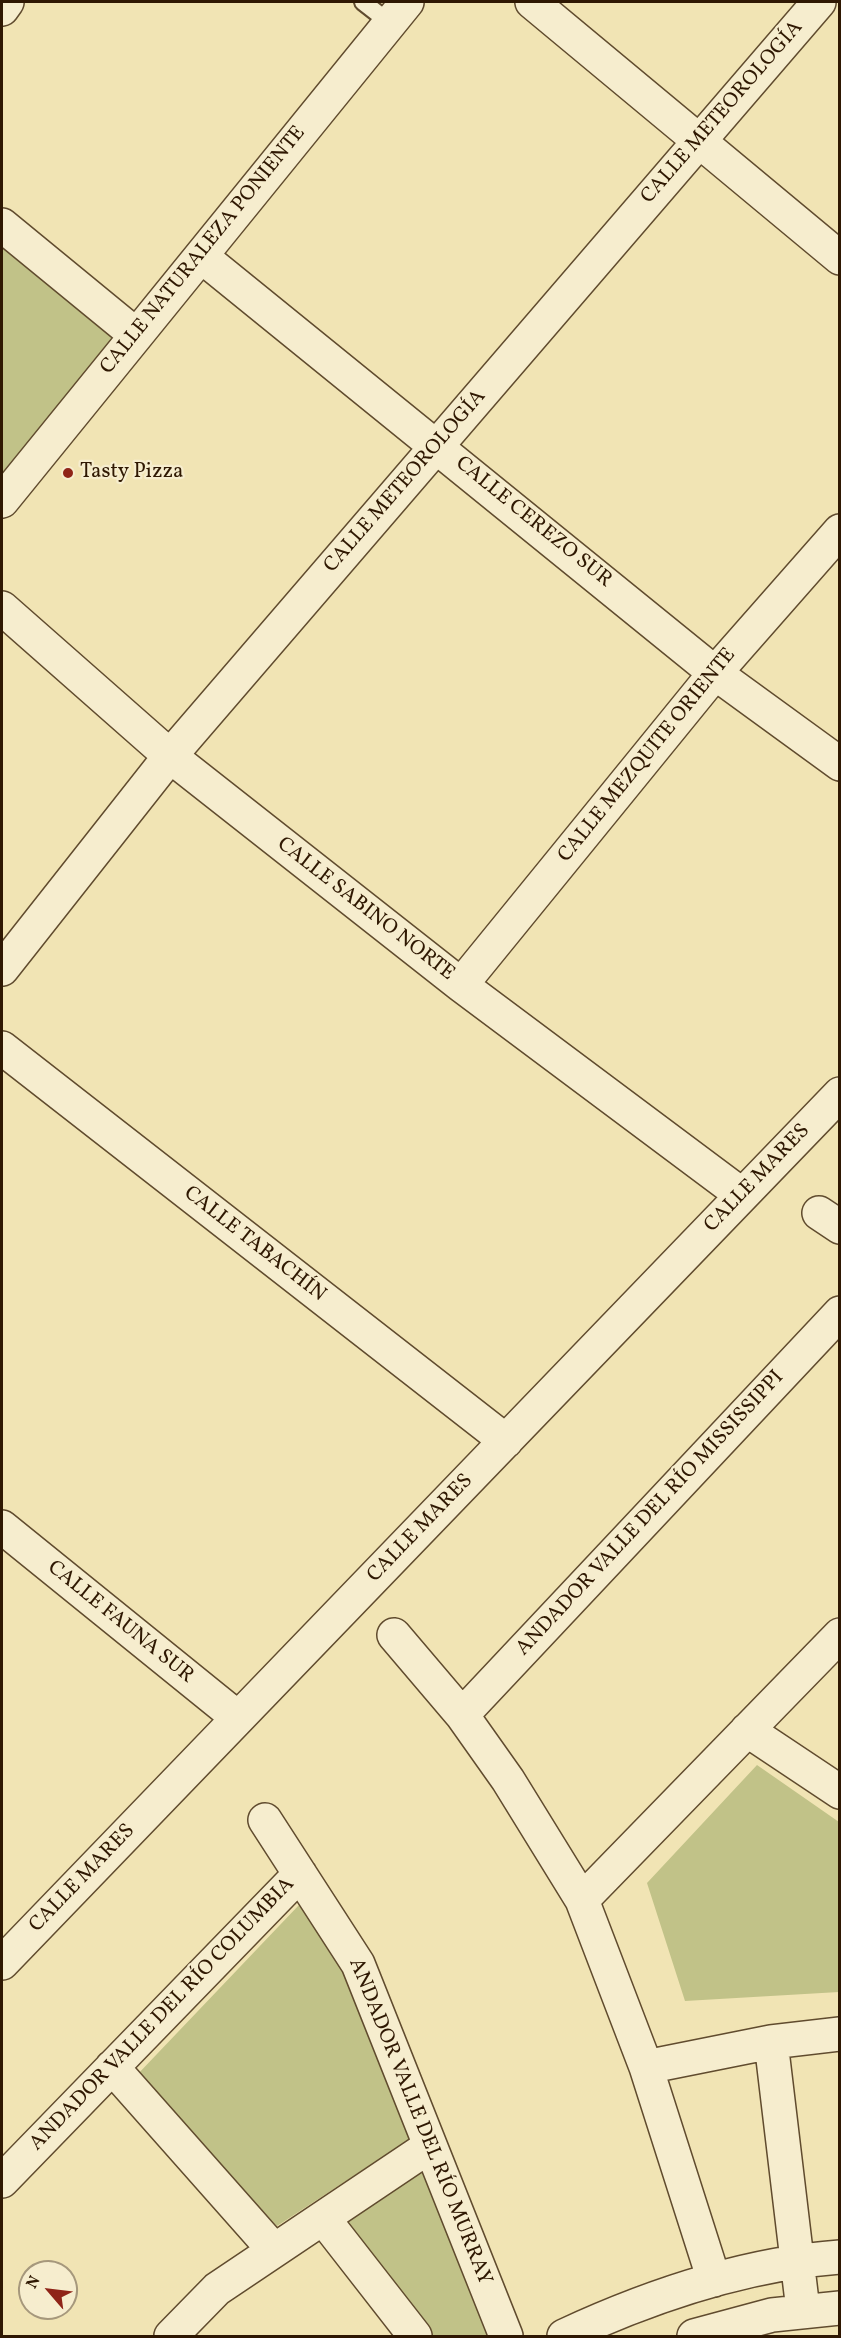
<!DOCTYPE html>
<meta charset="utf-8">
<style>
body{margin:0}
#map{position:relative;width:841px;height:2338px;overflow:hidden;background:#f1e4b4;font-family:Vollkorn,serif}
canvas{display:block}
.frame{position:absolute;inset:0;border:3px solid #2f1802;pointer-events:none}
.north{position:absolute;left:18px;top:2260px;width:60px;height:60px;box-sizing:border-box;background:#f6edce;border:2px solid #a6987c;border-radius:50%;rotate:298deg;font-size:16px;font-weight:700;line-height:24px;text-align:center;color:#2f1802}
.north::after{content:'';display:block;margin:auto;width:21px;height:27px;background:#8f2418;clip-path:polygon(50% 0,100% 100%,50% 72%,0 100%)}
</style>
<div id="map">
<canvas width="841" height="2338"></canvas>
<div class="frame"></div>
<div class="north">N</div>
</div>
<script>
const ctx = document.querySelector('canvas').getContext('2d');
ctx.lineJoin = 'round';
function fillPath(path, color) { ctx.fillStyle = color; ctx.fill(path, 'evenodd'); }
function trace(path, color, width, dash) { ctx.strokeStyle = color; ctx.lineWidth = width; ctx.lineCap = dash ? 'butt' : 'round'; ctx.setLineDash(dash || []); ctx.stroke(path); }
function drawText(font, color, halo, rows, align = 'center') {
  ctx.font = font + ' Vollkorn,serif'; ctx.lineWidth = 4.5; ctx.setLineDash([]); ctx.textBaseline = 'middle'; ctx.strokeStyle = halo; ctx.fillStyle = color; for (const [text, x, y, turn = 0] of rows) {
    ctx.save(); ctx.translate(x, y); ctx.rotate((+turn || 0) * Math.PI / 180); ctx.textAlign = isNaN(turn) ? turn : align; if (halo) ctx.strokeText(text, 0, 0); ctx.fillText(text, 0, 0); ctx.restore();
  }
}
fillPath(new Path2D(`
 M2,246L115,340L2,476Z
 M757,1765L839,1822V1992L685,2001L647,1883Z
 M299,1905L347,1968L413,2137L277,2226L136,2076Z
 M426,2168L492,2336H432L344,2221Z`), '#c1c288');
const service = new Path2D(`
 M363,2L390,23`);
const minor = new Path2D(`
 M532,2L840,258
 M2,9L7,2
 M2,225L136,335
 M201,256L715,673L840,764
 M2,501L407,2
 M2,608L170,756L461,985L742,1195
 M2,969L170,756L819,2
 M461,985L715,673L840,531
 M2,1048L506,1441
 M819,1213L840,1227
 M2,1527L238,1718
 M394,1635L462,1715L508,1780L582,1900L646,2067L714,2280
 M462,1715L840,1313
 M747,1730L840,1792
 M265,1820L358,1964L506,2336
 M582,1900L840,1635
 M2,1963L840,1094
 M771,2042L803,2310
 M112,2067L274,2250
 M646,2067L771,2042L840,2034
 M2,2181L300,1874
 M323,2218L415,2336
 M171,2336L217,2289L430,2146
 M564,2336C650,2296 744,2264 840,2257
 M694,2336L772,2315L840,2308`);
trace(service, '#604b2e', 20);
trace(minor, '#604b2e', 36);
trace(service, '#f6edce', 16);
trace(minor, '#f6edce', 33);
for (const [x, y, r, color] of [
 [68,473,6,"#8f2418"]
]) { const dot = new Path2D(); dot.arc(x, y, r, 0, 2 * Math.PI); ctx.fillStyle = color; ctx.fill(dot); trace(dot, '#f6edce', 2); }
drawText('21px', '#2f1802', '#f6edce', [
 ["CALLE METEOROLOGÍA",723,113,-49],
 ["CALLE NATURALEZA PONIENTE",204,251,-51],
 ["CALLE METEOROLOGÍA",406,482,-49],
 ["CALLE CEREZO SUR",533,523,39],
 ["CALLE MEZQUITE ORIENTE",648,756,-51],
 ["CALLE SABINO NORTE",365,910,38],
 ["CALLE MARES",758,1179,-46],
 ["CALLE TABACHÍN",254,1245,38],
 ["ANDADOR VALLE DEL RÍO MISSISSIPPI",651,1514,-47],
 ["CALLE MARES",421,1529,-46],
 ["CALLE FAUNA SUR",120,1623,39],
 ["CALLE MARES",83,1879,-46],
 ["ANDADOR VALLE DEL RÍO COLUMBIA",163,2015,-46],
 ["ANDADOR VALLE DEL RÍO MURRAY",419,2122,68]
]);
drawText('21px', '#2f1802', '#f6edce', [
 ["Tasty Pizza",80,473]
], 'left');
</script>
